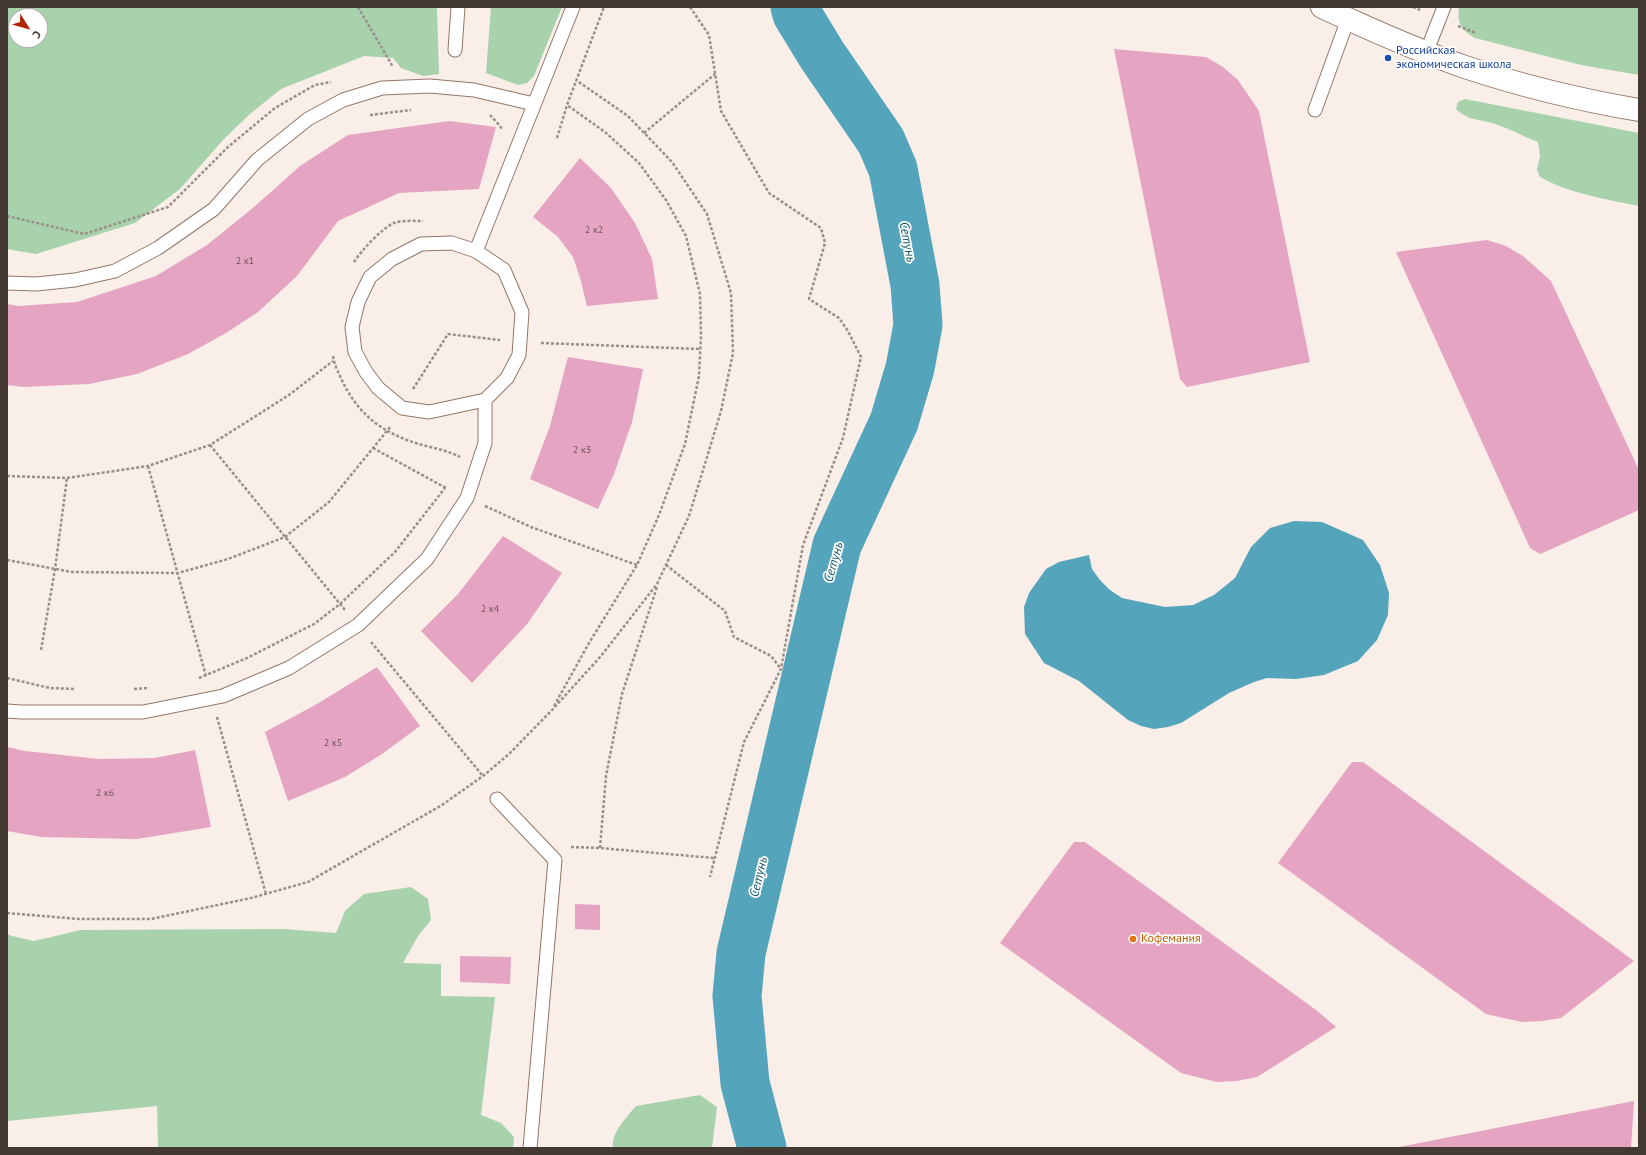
<!DOCTYPE html>
<meta charset="utf-8">
<style>
body{margin:0}
#map{position:relative;width:1646px;height:1155px;overflow:hidden;background:#faeee8;font-family:"PT Sans",sans-serif}
canvas{display:block}
.frame{position:absolute;inset:0;border:8px solid #453933;pointer-events:none}
.north{position:absolute;left:8px;top:8px;width:40px;height:40px;box-sizing:border-box;background:#fff;border:1px solid #b5b0ad;border-radius:50%;rotate:127deg;font-size:11px;font-weight:700;line-height:16px;text-align:center;color:#453933}
.north::after{content:'';display:block;margin:auto;width:14px;height:18px;background:#b12406;clip-path:polygon(50% 0,100% 100%,50% 72%,0 100%)}
</style>
<div id="map">
<canvas width="1646" height="1155"></canvas>
<div class="frame"></div>
<div class="north">С</div>
</div>
<script>
const ctx = document.querySelector('canvas').getContext('2d');
ctx.lineJoin = 'round';
function fillPath(path, color) { ctx.fillStyle = color; ctx.fill(path, 'evenodd'); }
function trace(path, color, width, dash) { ctx.strokeStyle = color; ctx.lineWidth = width; ctx.lineCap = dash ? 'butt' : 'round'; ctx.setLineDash(dash || []); ctx.stroke(path); }
function drawText(font, color, halo, rows, align = 'center') {
  ctx.font = font + ' "PT Sans",sans-serif'; ctx.lineWidth = 3.5; ctx.setLineDash([]); ctx.textBaseline = 'middle'; ctx.strokeStyle = halo; ctx.fillStyle = color; for (const [text, x, y, turn = 0] of rows) {
    ctx.save(); ctx.translate(x, y); ctx.rotate((+turn || 0) * Math.PI / 180); ctx.textAlign = isNaN(turn) ? turn : align; if (halo) ctx.strokeText(text, 0, 0); ctx.fillText(text, 0, 0); ctx.restore();
  }
}
fillPath(new Path2D(`
 M7,7H437L439,74L423,76L401,68L393,58L364,56L281,89L250,114L223,140L180,189L135,223L36,254L7,249ZM16,16H40V40H16Z
 M491,7H562L534,76L527,83L518,85L486,73Z
 M1459,7H1639V75L1581,65L1475,38C1461,30 1457,23 1459,7Z
 M1465,99L1639,133V206C1606,199 1570,194 1540,177L1537,170L1540,156L1538,142C1522,136 1505,126 1488,122C1475,119 1466,119 1456,109L1458,102Z
 M411,887L428,899L431,920L418,936L403,963L441,964V996L495,997L481,1115L501,1123L514,1137L513,1148H158L157,1106L7,1121V934L12,936L34,941L81,930L283,929L336,933L345,911L364,894Z
 M700,1095L717,1107L712,1148H613C611,1132 627,1117 636,1106Z`), '#a7d2ac');
fillPath(new Path2D(`
 M1294,521L1322,522L1363,540L1380,565L1389,593L1388,615L1377,640L1358,661L1324,675L1296,679L1267,678L1254,682L1229,693L1181,723L1168,727L1154,729L1141,726L1128,720L1079,681L1044,663L1025,634L1024,607L1029,593L1046,569L1059,562L1089,555L1092,569L1100,580L1110,590L1122,598L1165,607L1193,605L1214,595L1235,578L1251,547L1270,528Z`), '#54a5bb');
trace(new Path2D(`
 M762,1148L745,1083L737,996L741,953L837,545L894,422L910,368L918,325L915,285L893,169L881,141L822,55L797,14L795,7`), '#54a5bb', 49);
fillPath(new Path2D(`
 M1114,49L1206,57L1223,67L1238,80L1259,111L1310,362L1187,387L1180,379Z
 M449,121L496,127L479,189L399,193L338,221L297,276L258,312L226,333L188,354L137,374L89,384L24,387L7,385V304L18,306L77,302L156,276L207,245L254,207L300,166L348,135Z
 M580,158L611,188L635,223L652,259L658,299L587,306L581,281L573,257L558,237L533,217Z
 M1487,240L1506,246L1523,256L1551,281L1639,470V510L1540,554L1530,548L1396,252Z
 M568,357L643,369L632,422L614,474L598,509L530,479L550,426Z
 M503,536L562,573L528,623L472,683L421,631L458,594Z
 M377,667L420,726L382,754L345,777L288,801L265,732L317,704Z
 M7,747L25,751L99,759L155,758L195,750L211,827L137,839L41,837L7,831Z
 M1352,762H1363L1634,961L1561,1018L1542,1021L1522,1022L1486,1014L1278,863Z
 M1074,842H1085L1316,1010L1336,1027L1257,1077L1237,1081L1217,1082L1181,1073L1000,943Z
 M575,904L600,905V930L575,929Z
 M460,956L511,957L510,984L460,982Z
 M1634,1101L1631,1148H1399V1147Z`), '#e4a4c2');
const lane = new Path2D(`
 M455,50L458,7
 M1426,53L1444,7
 M1315,110L1348,19
 M452,243L476,251L504,270L522,312L519,355L507,378L485,400L429,412L402,408L378,388L366,372L355,352L352,327L358,302L370,277L392,259L421,244Z
 M476,251L573,7
 M7,283L36,284L75,280L115,271L158,248L214,209L257,160L308,119L343,100L382,88L430,86L474,90L534,104
 M7,711L21,712H143L223,696L289,668L358,625L427,559L467,498L485,443V400
 M497,799L555,860L530,1148`);
const secondary = new Path2D(`
 M1322,7C1369,29 1416,50 1465,67C1522,86 1580,100 1639,110`);
trace(lane, '#927769', 15);
trace(secondary, '#927769', 24);
trace(new Path2D(`
 M358,7L393,67
 M690,7L709,35L721,111L769,193L821,228L825,243L809,299L839,318L848,331L861,357L843,438L803,545L781,669L744,742L710,877
 M1413,7L1420,10
 M1458,26L1476,33
 M370,115L411,110
 M490,115L500,126L502,129
 M644,133L715,74
 M557,138L567,105L604,7
 M7,216L84,234L168,207L228,147L275,108L315,85L331,82
 M354,262C361,251 382,228 394,223C403,220 414,221 423,221
 M541,343L700,349
 M333,356C334,363 337,370 340,376C354,408 375,428 407,440C424,447 443,448 460,457
 M413,389L448,334L500,340
 M210,445L345,610
 M373,448L446,488
 M148,466L206,676
 M7,476L67,478L148,466L210,445L289,395L333,361
 M485,506L531,527L637,565
 M7,560L72,572L178,573L228,559L285,537L329,502L391,426
 M666,565L725,611L734,637L771,656L781,669
 M371,642L483,776
 M41,650L55,569L67,478
 M7,678L50,688L75,689
 M199,678L247,658L314,624L340,604L395,552L445,488
 M134,689L147,688
 M554,706L589,643L637,565L659,515L685,444L699,376L701,336L700,294L686,236L666,200L639,163L605,132L567,105
 M217,717L266,894
 M571,847L600,848L714,858
 M600,848L606,776L622,694L657,587
 M7,913L79,919H151L251,898L308,882L442,805L483,776L509,754L552,710L601,656L657,584L689,516L721,411L733,353L731,293L707,214L672,162L628,116L576,80`), '#9b8f89', 2.5, [3, 2]);
trace(lane, '#fff', 13);
trace(secondary, '#fff', 22);
for (const [x, y, r, color] of [
 [1388,58,4,"#1a4fb4"],
 [1133,939,4,"#e8710a"]
]) { const dot = new Path2D(); dot.arc(x, y, r, 0, 2 * Math.PI); ctx.fillStyle = color; ctx.fill(dot); trace(dot, '#fff', 1.5); }
drawText('10px', '#6d5457', null, [
 ["2 к2",594,230],
 ["2 к1",245,261],
 ["2 к3",582,450],
 ["2 к4",490,609],
 ["2 к5",333,743],
 ["2 к6",105,793]
]);
drawText('12px', '#164399', '#fff', [
 ["Российская",1396,51],
 ["экономическая школа",1396,65]
], 'left');
drawText('12px', '#c56008', '#fff', [
 ["Кофемания",1141,939]
], 'left');
drawText('italic 13px', '#135767', '#fff', [
 ["Сетунь",907,242,79],
 ["Сетунь",834,562,-74],
 ["Сетунь",759,877,-77]
]);
</script>
